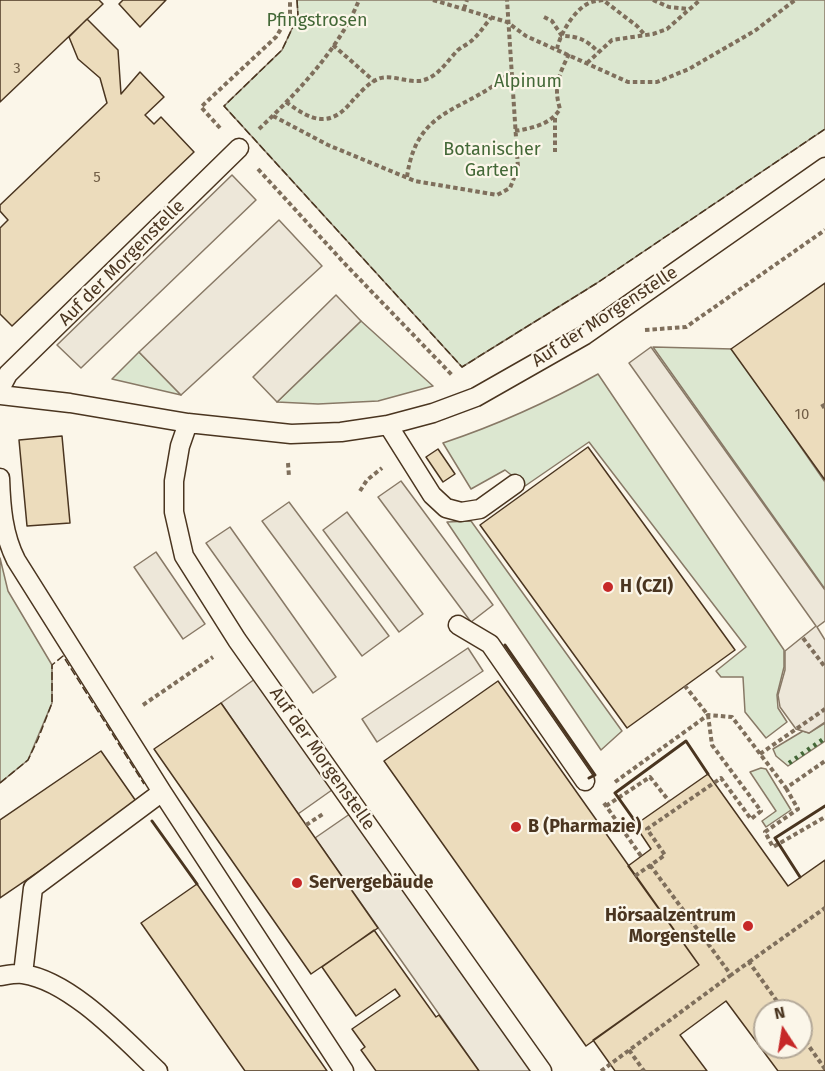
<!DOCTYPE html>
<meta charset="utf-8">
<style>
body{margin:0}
#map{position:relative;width:825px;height:1071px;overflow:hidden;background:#fbf6e9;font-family:"Fira Sans",sans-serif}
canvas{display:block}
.north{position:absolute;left:753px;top:999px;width:60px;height:60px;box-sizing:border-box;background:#fbf6e9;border:2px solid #b4a999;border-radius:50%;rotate:348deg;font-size:16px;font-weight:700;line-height:24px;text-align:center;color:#4a3520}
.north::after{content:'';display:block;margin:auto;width:21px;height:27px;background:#c62828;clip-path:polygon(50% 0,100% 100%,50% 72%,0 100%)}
</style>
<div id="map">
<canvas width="825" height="1071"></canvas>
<div class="north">N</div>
</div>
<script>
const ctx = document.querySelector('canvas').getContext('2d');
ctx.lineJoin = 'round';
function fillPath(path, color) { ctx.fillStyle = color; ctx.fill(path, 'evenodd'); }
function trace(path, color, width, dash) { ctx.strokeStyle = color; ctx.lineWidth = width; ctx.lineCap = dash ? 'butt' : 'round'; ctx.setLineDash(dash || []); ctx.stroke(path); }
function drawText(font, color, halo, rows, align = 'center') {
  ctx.font = font + ' "Fira Sans",sans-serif'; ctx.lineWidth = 4.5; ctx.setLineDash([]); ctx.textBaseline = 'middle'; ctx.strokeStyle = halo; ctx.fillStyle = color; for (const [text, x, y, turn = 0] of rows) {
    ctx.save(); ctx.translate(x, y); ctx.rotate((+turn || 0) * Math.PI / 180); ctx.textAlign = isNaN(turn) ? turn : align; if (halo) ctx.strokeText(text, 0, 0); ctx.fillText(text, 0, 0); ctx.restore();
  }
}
const green = new Path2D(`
 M297,0H825V129L597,283L462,367L224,106L282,50L298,16Z
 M361,321L433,386L378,401L318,404L277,402Z
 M653,347L733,349L825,482V589Z
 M139,352L181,395L112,379Z
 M598,374L784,650V667L777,695L778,708L787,722L766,738L745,712L743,677H721L716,671L746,647L589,442L525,486L505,470L471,489L443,443C497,425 548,402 598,374Z
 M471,521L622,731L601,750L447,522Z
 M0,558L8,591L52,665V703L28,760L0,783Z
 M825,723V741L788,766L776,756L773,749L803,731L809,733Z
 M761,768L766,769L791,810L766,827L762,821L776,811L750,772Z`);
fillPath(green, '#dce7d0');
trace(green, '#887966', 1.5);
const parking = new Path2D(`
 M232,175L256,200L81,368L57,345Z
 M279,220L322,266L181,395L139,352Z
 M336,295L361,321L277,402L253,377Z
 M651,347L825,590V621L817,627L825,640V722L809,733L796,729L780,707L778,695L785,670V651L816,626L629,363Z
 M401,481L493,605L471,622L378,497Z
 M289,502L389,636L362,656L262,521Z
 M347,512L423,614L399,632L323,530Z
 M230,527L336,677L313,693L206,543Z
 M156,552L205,624L183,639L134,567Z
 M468,648L483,671L377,742L362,719Z
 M262,674L339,785L298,814L221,703Z
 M357,809L542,1071H479L315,838Z`);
fillPath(parking, '#ede7d9');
trace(parking, '#887966', 1.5);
const building = new Path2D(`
 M0,0H99L103,4L0,102Z
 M123,0H166L140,27L119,4Z
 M87,19L118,50L121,94L140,72L164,97L145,115L154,124L161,117L194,152L12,326L0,314V228L8,220L0,211V205L107,103L100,78L78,59L69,37Z
 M825,283V480L731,349Z
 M62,436L70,523L27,526L19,440Z
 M588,447L735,650L627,728L480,525Z
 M438,449L455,474L443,482L426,457Z
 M498,681L699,965L586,1046L384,761Z
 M221,703L378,928L311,974L154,749Z
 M101,751L138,804L0,898V820Z
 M708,774L788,886L825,860V1071H778L726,1001L680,1035L707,1071H615L593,1040L699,965L628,866L651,849L635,825ZM765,1011H801V1047H765Z
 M197,884L327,1071H245L141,923Z
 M374,930L436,1017L439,1015L479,1071H376L361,1050L365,1047L352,1029L400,996L395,989L356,1016L322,967Z`);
fillPath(building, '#ecdcbc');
trace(building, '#4a3520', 1.5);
const service = new Path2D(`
 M0,389L8,374L239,148
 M0,395L70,403L188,423L291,434L341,432L388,425L433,413L476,397L585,335L825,167
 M188,423L180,446L174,481V512L184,556L237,640L542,1071
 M388,425L432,495L446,508L461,512L480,509L515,484
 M0,478C1,507 3,534 16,560L162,792L344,1071
 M458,625L490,644L585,781
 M23,974L33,888L162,792
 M0,976C7,975 16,973 23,974C71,981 124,1039 158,1071`);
trace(service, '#4a3520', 21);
trace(new Path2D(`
 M433,0L507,22L526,36L628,82H657L689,69L756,30L795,0
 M653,0L669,7L688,9
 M464,9L467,0
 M544,17L552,21L562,36C578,36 587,40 598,52
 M333,45L374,81
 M557,49C560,34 574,10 589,3C593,1 598,1 603,0L637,26L645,35
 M587,63L612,40L653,34L667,29L700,0
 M286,102C312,121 330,129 353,100C360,93 368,83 378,79C390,74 406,82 419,81C437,79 447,61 458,50C462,47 466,45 470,42C478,36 484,26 491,18
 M273,116L328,145L415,181L497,195L510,188L518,168L507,0
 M555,118V152
 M220,128L201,107L276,37L290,14V0
 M259,129C296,94 340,48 359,0
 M515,131C532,128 550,125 560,109C553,86 559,75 569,54
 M258,169L346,265L452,375
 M407,177C417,104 468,113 510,72
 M645,330L686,327L825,230
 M822,404L825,409
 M288,463L289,477
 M360,491L367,480L382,468
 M803,638L825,667
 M143,705L213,657
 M760,754L825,709
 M615,782L708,715L732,717L786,788L825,761
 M786,788L798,809L765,832L773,847L825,817
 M604,803L641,856
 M606,806L650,777L669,801
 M306,825L323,814
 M650,865L731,975L749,962L784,1011
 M635,876L665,855L647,829L721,778L751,819L761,811L712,745L708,715L685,686
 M749,962L825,908
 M801,1035L825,1069
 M629,1050L644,1071
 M601,1071L731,975`), '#7f6f5c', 4, [4.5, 3]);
trace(service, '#fbf6e9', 18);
trace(new Path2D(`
 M789,763L825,738`), '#436837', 4.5, [3, 4.5]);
trace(new Path2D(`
 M297,0L298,16L282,50L224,106L462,367L597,283L825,129
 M0,783L28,760L38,739L52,703V665L63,656L144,784`), '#4a3520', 1.5, [8, 3]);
trace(new Path2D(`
 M505,645L595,775L589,778
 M152,821L197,884
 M637,824L615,793L686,741L708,774
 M800,877L775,838L825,806`), '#4a3520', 3);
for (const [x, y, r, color] of [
 [608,587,6,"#c62828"],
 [516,827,6,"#c62828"],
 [297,883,6,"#c62828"],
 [748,926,6,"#c62828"]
]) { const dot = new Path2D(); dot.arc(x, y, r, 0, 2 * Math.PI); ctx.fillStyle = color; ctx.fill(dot); trace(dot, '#fbf6e9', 2); }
drawText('15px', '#725f47', null, [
 ["3",17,69],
 ["5",97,178],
 ["10",802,415]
]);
drawText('18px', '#436837', '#fbf6e9', [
 ["Pfingstrosen",317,21],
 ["Alpinum",528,82],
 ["Botanischer",492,150],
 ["Garten",492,171]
]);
drawText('18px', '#4a3520', '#fbf6e9', [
 ["Auf der Morgenstelle",122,263,-45],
 ["Auf der Morgenstelle",605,317,-33],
 ["Auf der Morgenstelle",322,759,55]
]);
drawText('bold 18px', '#4a3520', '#fbf6e9', [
 ["H (CZI)",620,587],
 ["B (Pharmazie)",528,827],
 ["Servergebäude",309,883],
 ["Hörsaalzentrum",736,916,"right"],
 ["Morgenstelle",736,937,"right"]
], 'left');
</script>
